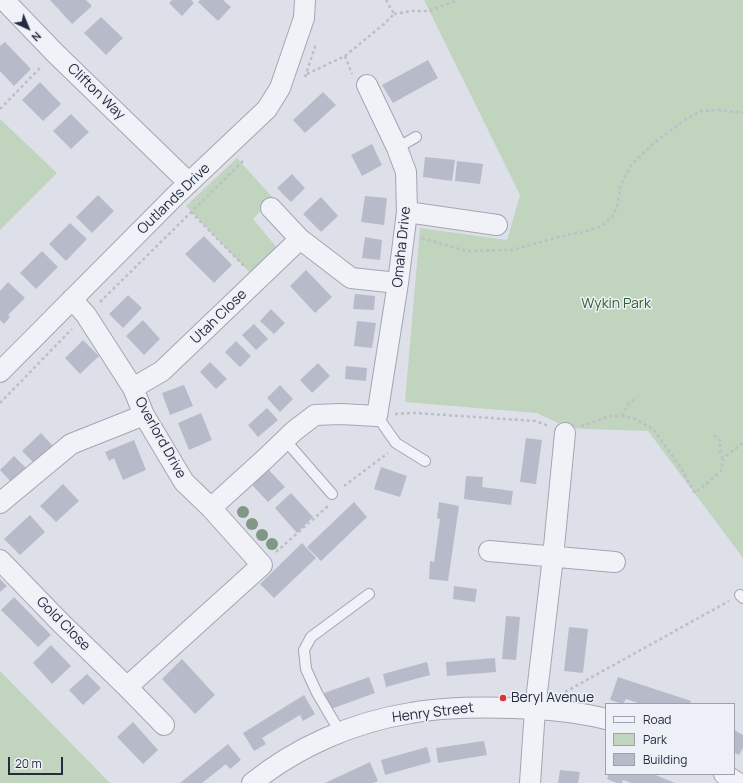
<!DOCTYPE html>
<style>
body{margin:0}
#map{position:relative;width:743px;height:783px;overflow:hidden;background:#dde0e9;font-family:Manrope,sans-serif}
canvas{display:block}
.legend{position:absolute;left:605px;top:703px;width:130px;height:72px;box-sizing:border-box;background:#edf0f6;border:1px solid #9da1ae;margin:0;padding:5px 7px;list-style:none;font-size:12px;color:#252b41}
.legend li{display:flex;align-items:center;gap:8px;height:20px}
.legend b{width:20px;border:1px solid #9da1ae}
.north{position:absolute;left:8px;top:8px;width:40px;height:40px;-webkit-text-stroke:3px #edf0f6;paint-order:stroke;rotate:136deg;font-size:11px;font-weight:700;line-height:16px;text-align:center;color:#252b41}
.north::after{content:'';display:block;margin:auto;width:14px;height:18px;background:#252b41;clip-path:polygon(50% 0,100% 100%,50% 72%,0 100%)}
.scale{position:absolute;left:8px;top:757px;width:55px;height:18px;box-sizing:border-box;border:2px solid #252b41;border-top:0;padding-left:5px;font-size:12px;line-height:14px;white-space:nowrap;color:#252b41;-webkit-text-stroke:3px #edf0f6;paint-order:stroke}
</style>
<div id="map">
<canvas width="743" height="783"></canvas>
<ul class="legend">
<li><b style="height:5px;background:#f1f2f7"></b>Road</li>
<li><b style="height:11px;background:#c0d4be"></b>Park</li>
<li><b style="height:11px;background:#b7bbc9"></b>Building</li>
</ul>
<div class="north">N</div>
<div class="scale">20 m</div>
</div>
<script>
const ctx = document.querySelector('canvas').getContext('2d');
ctx.lineJoin = 'round';
function fillPath(path, color) { ctx.fillStyle = color; ctx.fill(path, 'evenodd'); }
function trace(path, color, width, dash) { ctx.strokeStyle = color; ctx.lineWidth = width; ctx.lineCap = dash ? 'butt' : 'round'; ctx.setLineDash(dash || []); ctx.stroke(path); }
function drawText(font, color, halo, rows, align = 'center') {
  ctx.font = font + ' Manrope,sans-serif'; ctx.lineWidth = 3; ctx.setLineDash([]); ctx.textBaseline = 'middle'; ctx.strokeStyle = halo; ctx.fillStyle = color; for (const [text, x, y, turn = 0] of rows) {
    ctx.save(); ctx.translate(x, y); ctx.rotate((+turn || 0) * Math.PI / 180); ctx.textAlign = isNaN(turn) ? turn : align; if (halo) ctx.strokeText(text, 0, 0); ctx.fillText(text, 0, 0); ctx.restore();
  }
}
fillPath(new Path2D(`
 M424,0H743V558L648,431L586,429L566,427L537,413L405,402L420,228L507,240L520,195Z
 M0,119L57,173L0,230Z
 M237,158L273,198L253,219L283,255L257,280L186,206Z
 M0,671L110,783H0Z`), '#c0d4be');
fillPath(new Path2D(`
 M50,0H86L92,6L72,24Z
 M172,0H191L194,3L182,16L169,3Z
 M200,0H223L231,7L218,21L198,2Z
 M101,17L123,38L106,55L84,33Z
 M5,42L31,69L14,86L0,71V46Z
 M428,60L438,78L393,103L382,85Z
 M40,82L61,104L43,121L22,100Z
 M323,92L336,105L305,133L293,120Z
 M71,114L89,132L71,149L53,131Z
 M372,144L382,165L362,176L351,155Z
 M425,157L455,160L452,181L423,177Z
 M457,161L483,164L480,184L455,181Z
 M292,174L305,188L291,202L277,188Z
 M98,195L114,211L92,233L76,217Z
 M365,196L387,198L384,225L361,222Z
 M321,197L338,216L321,232L303,214Z
 M70,223L87,239L66,261L49,244Z
 M204,236L232,265L214,283L185,254Z
 M365,237L382,240L380,260L362,258Z
 M42,251L58,267L36,289L20,273Z
 M306,270L332,297L315,313L290,286Z
 M8,282L25,298L8,315L10,317L4,324L0,320V291Z
 M355,294L375,296L374,310L353,309Z
 M128,295L142,308L123,328L109,314Z
 M271,309L285,323L274,334L260,321Z
 M143,320L160,339L144,355L126,336Z
 M357,321L376,323L372,348L354,346Z
 M254,324L268,339L256,350L242,335Z
 M83,340L99,356L80,374L65,358Z
 M236,341L251,356L240,367L225,352Z
 M210,362L227,379L216,389L200,372Z
 M318,363L330,376L312,393L300,380Z
 M346,366L367,368L366,381L345,379Z
 M184,385L193,406L170,415L162,393Z
 M280,385L293,399L280,412L267,398Z
 M267,408L278,420L258,437L248,425Z
 M201,413L212,440L189,450L178,423Z
 M41,433L53,446L35,464L22,451Z
 M526,438L542,440L536,484L520,482Z
 M134,440L146,470L123,480L114,458L109,461L105,452Z
 M14,456L27,469L13,484L0,470Z
 M381,467L407,476L400,497L374,489Z
 M268,469L285,487L268,502L252,485Z
 M466,476L483,477L482,487L513,491L511,505L464,499Z
 M63,484L79,501L56,522L40,506Z
 M291,493L313,517L297,533L275,508Z
 M354,502L367,517L321,561L307,547Z
 M439,502L459,506L448,581L429,579L430,561L434,562L440,519L437,518Z
 M30,515L45,532L20,555L4,539Z
 M302,543L316,558L274,598L260,584Z
 M0,579L7,586L0,592Z
 M454,586L477,589L475,602L453,599Z
 M14,597L51,635L38,647L1,610Z
 M506,616L520,617L516,660L502,659Z
 M569,627L588,629L583,673L564,671Z
 M51,645L71,666L52,684L33,663Z
 M495,658L496,672L447,676L446,662Z
 M182,659L215,695L195,714L162,679Z
 M427,662L430,675L386,687L383,674Z
 M87,674L101,688L83,705L69,690Z
 M369,677L375,693L331,709L324,693Z
 M618,677L691,701L690,704H641L626,699L623,704L610,700Z
 M304,695L315,714L303,721L300,715L280,727L262,738L266,744L254,751L243,733Z
 M133,722L158,750L143,764L117,737Z
 M734,730L743,735V748L739,755L734,752Z
 M484,741L487,755L438,763L436,748Z
 M228,744L241,760L230,769L226,764L202,783H180Z
 M427,747L431,762L385,775L381,760Z
 M370,762L378,781L373,783H325Z
 M560,770L580,772L578,783H558Z
 M609,774H653L675,783H631L623,780L622,783H617L607,779Z`), '#b7bbc9');
const service = new Path2D(`
 M397,148L416,137
 M377,416L396,443L425,461
 M285,440L332,494
 M740,595L743,598
 M340,732L317,693L306,669L304,650L311,637L369,594`);
const minor = new Path2D(`
 M4,0L55,53L189,183
 M271,208L300,239L351,278L398,283
 M407,212L497,225
 M72,299L86,315L133,388L144,415L184,482L211,508L262,565L127,687
 M0,372L176,195L267,109L280,88L304,18L305,0
 M133,388L162,371L300,239
 M0,503L71,444L144,415
 M211,508L266,458L294,431L315,415L341,414L377,416L398,283L407,212L406,172L397,148L367,85
 M489,551L615,562
 M0,560L60,622L127,687L164,725
 M724,774L738,783
 M252,783C297,747 353,722 411,713C444,707 479,707 513,708C545,709 575,711 606,719
 M530,783L535,709L553,557L565,433`);
trace(service, '#a2a6b3', 12);
trace(minor, '#a2a6b3', 22);
trace(new Path2D(`
 M394,14L412,11H429L458,0
 M345,56L352,74
 M307,74L345,56L384,24L394,14L386,0
 M305,77L316,44
 M0,109L42,66
 M191,212L245,267
 M422,238L466,251L512,250L562,236L584,232L601,226L612,217L617,207L621,185L631,165L654,143L686,119L701,111L719,110L743,113
 M100,302L243,161
 M0,403L72,329
 M395,414L415,413L535,421L549,426
 M622,416L629,403L637,398
 M581,426L610,416H622L635,419L653,429L681,468L695,493L721,471L723,458L743,443
 M714,435L721,442C719,448 720,453 723,458
 M344,486L388,453
 M276,552L328,506
 M565,692L729,601`), '#bcbec8', 2.5, [3, 3]);
trace(service, '#f1f2f7', 10);
trace(minor, '#f1f2f7', 20);
ctx.fillStyle = '#7f9984';
for (const [x, y] of [
 [243,512],
 [252,524],
 [262,535],
 [272,544]
]) { ctx.beginPath(); ctx.arc(x, y, 6, 0, 2 * Math.PI); ctx.fill(); }
for (const [x, y, r, color] of [
 [503,698,4,"#dd3434"]
]) { const dot = new Path2D(); dot.arc(x, y, r, 0, 2 * Math.PI); ctx.fillStyle = color; ctx.fill(dot); trace(dot, '#edf0f6', 1.5); }
drawText('14px', '#252b41', '#edf0f6', [
 ["Clifton Way",96,92,44],
 ["Outlands Drive",174,199,-44],
 ["Omaha Drive",402,247,-84],
 ["Utah Close",219,317,-44],
 ["Overlord Drive",160,438,61],
 ["Gold Close",63,624,45],
 ["Henry Street",433,713,-7]
]);
drawText('14px', '#325f31', '#edf0f6', [
 ["Wykin Park",616,304]
]);
drawText('14px', '#252b41', '#edf0f6', [
 ["Beryl Avenue",511,698]
], 'left');
</script>
